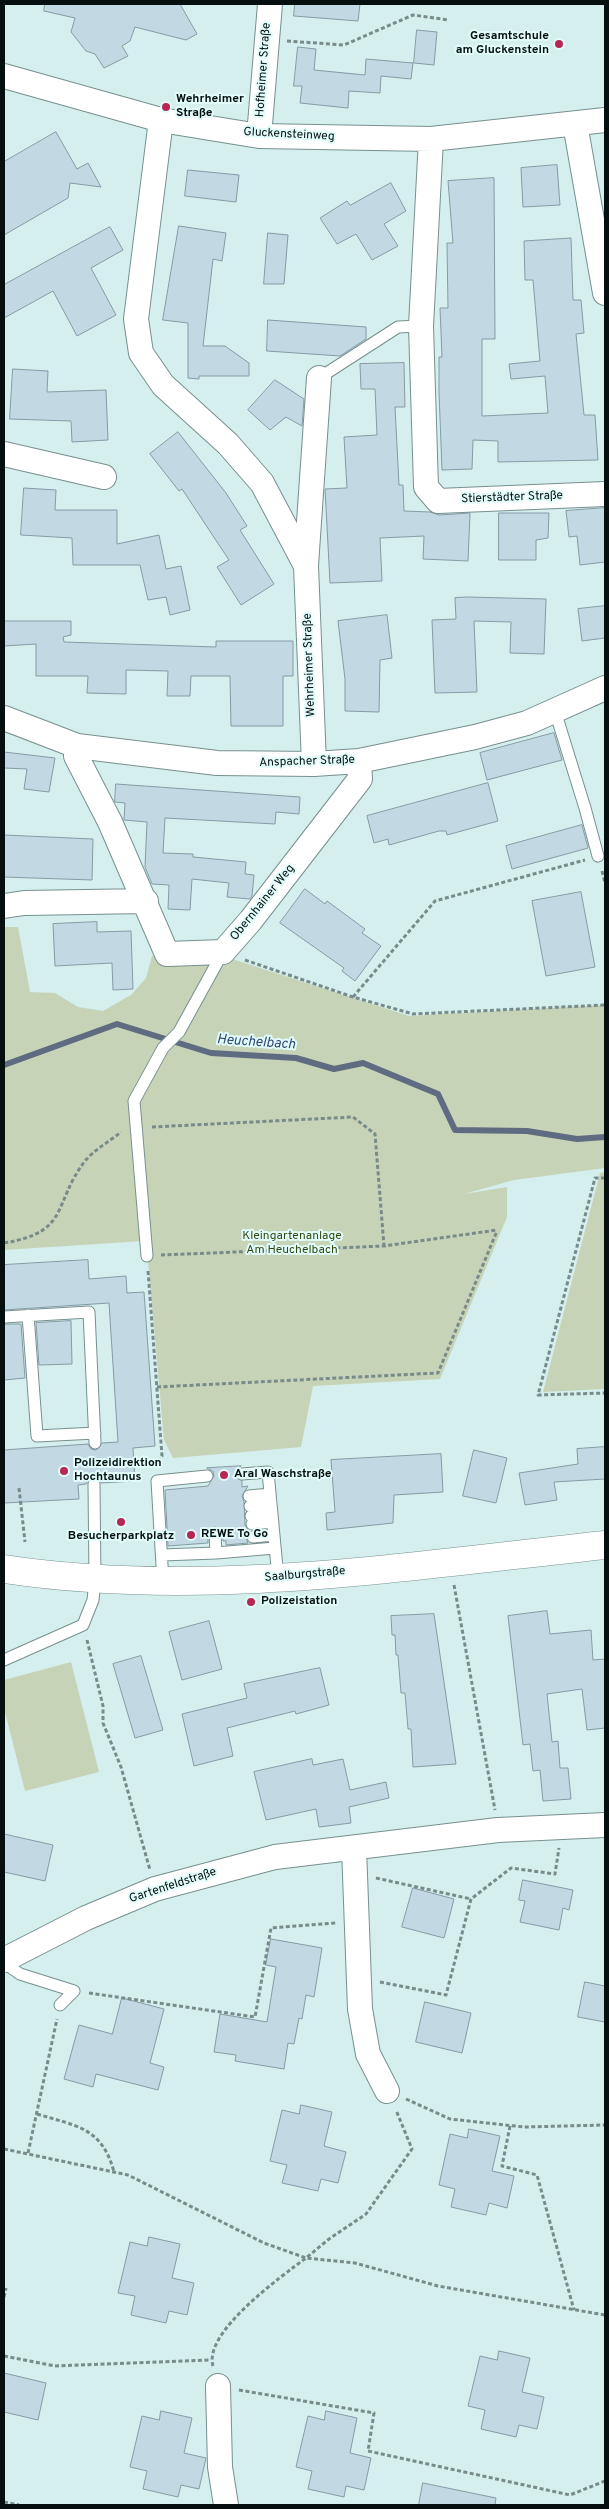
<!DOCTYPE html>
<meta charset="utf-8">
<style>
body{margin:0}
#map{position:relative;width:609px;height:2509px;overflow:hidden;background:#d4efee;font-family:Overpass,sans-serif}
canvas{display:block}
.frame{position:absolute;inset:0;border:5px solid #060f0f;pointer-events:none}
</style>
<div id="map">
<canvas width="609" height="2509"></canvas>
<div class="frame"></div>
</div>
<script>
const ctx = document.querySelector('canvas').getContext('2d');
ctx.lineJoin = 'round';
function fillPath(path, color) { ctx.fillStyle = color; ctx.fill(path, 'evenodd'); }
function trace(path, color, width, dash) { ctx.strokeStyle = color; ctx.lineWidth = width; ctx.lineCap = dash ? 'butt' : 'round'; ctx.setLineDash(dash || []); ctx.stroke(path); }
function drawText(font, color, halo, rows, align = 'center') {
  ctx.font = font + ' Overpass,sans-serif'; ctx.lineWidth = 4; ctx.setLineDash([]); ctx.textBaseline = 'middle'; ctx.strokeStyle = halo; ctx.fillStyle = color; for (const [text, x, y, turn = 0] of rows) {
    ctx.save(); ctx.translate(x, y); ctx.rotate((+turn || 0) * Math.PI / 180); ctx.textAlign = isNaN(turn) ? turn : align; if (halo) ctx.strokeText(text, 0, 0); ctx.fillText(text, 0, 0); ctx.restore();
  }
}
fillPath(new Path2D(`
 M4,927H18L30,992L55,993L78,1007L103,1011L131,995L146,978L152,956H223L409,1016L605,1005V1168L514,1180L464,1194L507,1187V1217L440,1379L313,1386L301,1447L173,1458L164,1440L147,1249L143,1241L4,1250Z
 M605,1172V1389L543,1392L600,1173Z
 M71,1662L99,1772L25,1791L4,1708V1680Z`), '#c7d3b6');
trace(new Path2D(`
 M4,1065L117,1024L211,1053L296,1058L334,1069L363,1063L438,1094L455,1130L527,1131L577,1139L605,1137`), '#5e6b81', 6);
const building = new Path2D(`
 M45,4H180L197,34L186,40L135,27L130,41L122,46L128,56L104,68L95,54L86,51L71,32L75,18L44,11Z
 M295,4H360L358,21L294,16Z
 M417,30L437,32L434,65L414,63Z
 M298,47L316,49L314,70L365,75L366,59L413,63L411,79L381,76L380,93L349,91L348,108L300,103L302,86H294Z
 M56,132L77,169L88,163L101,187L70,183L68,198L4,235V162Z
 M557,165L560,205L523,207L521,168Z
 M188,170L239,175L236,202L185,196Z
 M494,178L495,339H482V416L548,413L545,376L511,379L509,364L540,361L533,280H525L524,241L571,238L573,300H581L584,333L576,334L584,415H595L598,460L498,462V441L473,440L472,469L442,470L439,392V357H442L440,308H448L447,243H453L448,181Z
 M391,183L406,211L384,224L398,246L372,260L356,234L337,244L320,218L347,201L350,205Z
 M179,226L226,233L222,261L213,259L203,346H225L249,363V376H199V379L188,378V323L163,320Z
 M110,227L123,250L91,268L116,315L77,336L53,291L4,318V285Z
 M268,233L288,235L284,284H264Z
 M268,320L366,327V339L340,356L267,351Z
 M404,363L405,407H395L399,485H403L404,511L430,512L439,515L470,513L468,561L423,559L424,536L380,538L382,581L330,583L325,489L347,488L344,437L377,435L375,389H361L360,364Z
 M13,369L48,371L47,392L106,390L108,440L72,442L71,421L10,419Z
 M275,380L304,399L302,426L286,417L270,430L248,410Z
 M178,432L226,493L247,526L240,530L274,584L241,605L217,567L229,560L182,489L179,491L150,454Z
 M24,488L56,490L55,510H117V544L159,535L166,569L181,566L190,610L170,615L166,597L148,600L140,565H73L72,538L21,535Z
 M605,508V562L580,565L577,536L569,537L566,511Z
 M499,513H549L548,538L536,540V560H499Z
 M468,597L546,599L544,654L510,653L511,622L474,621L477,692L435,693L432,620L456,619L455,598Z
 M605,606V638L582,641L578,609Z
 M387,615L392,658L380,660L379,712L345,711V679L338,621Z
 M4,621H71V635L63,637L64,642L216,647V641H293V676H283V726H231L230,676H191L190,696H167L168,671L126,670V694L87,693L88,676H36V644L4,646Z
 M554,733L562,760L487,780L480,753Z
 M4,752L55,758L49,792L24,789L27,769L4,768Z
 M488,783L498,821L447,835L446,831H439L389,845L388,839L374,843L367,816Z
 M116,784L300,797L299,814L276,812L275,824L165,818L163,853L193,854V857L246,862L245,874L254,875L252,896L250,899L227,897L229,883L192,879L190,910L168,909L169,885L152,884L145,867L147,822L124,820L125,803L115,802Z
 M582,825L588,848L512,869L506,846Z
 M4,835L93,839L92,880L4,877Z
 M305,889L325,904L327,901L365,929L362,933L381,946L355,981L342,971L344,968L280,923Z
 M581,892L595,967L546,976L532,901Z
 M97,922V932L131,931L133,989L113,990L112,963L55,966L53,924Z
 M88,1260L89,1279L126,1276L127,1293L144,1292L155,1446L133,1448L135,1481L101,1483L98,1478L93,1477L88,1480L86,1484L78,1485L79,1499L4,1503V1450L88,1444L91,1449L96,1450L102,1443L118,1442L109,1303L4,1310V1265Z
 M71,1321L72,1364L39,1365L36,1323Z
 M4,1324H21L25,1378L4,1380Z
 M605,1447V1479L554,1482L557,1500L525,1505L519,1473L578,1464L577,1449Z
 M474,1450L507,1458L496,1503L463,1496Z
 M441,1454L443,1492L394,1495L393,1523L327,1530L326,1513L335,1512L331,1460Z
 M241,1466L236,1470L235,1475L242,1481V1487L248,1486L242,1496L244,1502L245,1525L249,1531L246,1537L248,1543L226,1545V1541H223L222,1530L215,1527L208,1531V1543L168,1546L165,1490L208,1486L214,1476L213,1471L207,1468Z
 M547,1611L550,1634L591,1630L593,1660L605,1659V1728L587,1730L582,1689L547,1694L552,1742L558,1741L560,1768H568L571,1799L543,1801L540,1770L533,1771L530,1744L523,1745L508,1616Z
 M434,1614L456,1764L413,1767L411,1729H408L405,1693H401L398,1655H396L395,1635H392L391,1616Z
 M209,1621L222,1669L182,1680L169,1632Z
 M141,1656L163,1730L135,1738L113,1664Z
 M320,1668L329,1705L296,1714L295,1711L227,1728L233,1756L194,1766L182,1714L247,1698L244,1684Z
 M312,1759L313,1765L343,1759L350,1790L386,1782L389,1798L349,1807L351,1823L319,1827L316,1809L266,1820L254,1772Z
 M4,1834L53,1845L45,1881L4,1872Z
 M523,1880L573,1890L569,1910L563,1908L559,1930L520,1922L525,1901L519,1900Z
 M413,1888L454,1899L444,1938L402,1927Z
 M271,1939L322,1948L314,1997L306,1995L302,2019L299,2018L294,2044L288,2043L284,2069L235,2061L236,2055L214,2052L220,2014L267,2022L276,1967L266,1965Z
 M585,1982L605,1986V2022L578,2017Z
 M122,1998L164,2009L150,2063L164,2067L158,2090L96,2074L93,2087L64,2079L79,2025L112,2034Z
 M425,2002L471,2013L462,2053L416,2042Z
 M301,2105L332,2112L324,2146L346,2152L338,2183L321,2179L318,2191L282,2183L287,2165L270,2161L282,2110L299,2114Z
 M469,2129L500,2136L492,2171L514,2176L507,2208L489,2203L486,2215L451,2207L455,2189L439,2185L450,2134L467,2138Z
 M149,2237L180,2244L172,2278L194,2283L187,2315L169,2311L166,2323L131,2315L135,2296L118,2293L130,2242L147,2246Z
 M499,2351L530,2358L522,2392L544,2397L537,2429L519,2425L516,2437L481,2429L485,2410L468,2406L480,2356L497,2360Z
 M4,2373L46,2383L38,2420L4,2412Z
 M161,2411L192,2418L184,2453L206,2458L199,2489L181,2485L178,2497L143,2489L147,2471L130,2467L142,2416L159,2420Z
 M326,2411L357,2418L350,2453L371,2458L364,2490L346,2486L344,2497L308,2489L312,2471L296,2467L308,2416L324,2420Z
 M423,2483L496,2498L495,2505H419Z`);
fillPath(building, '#c2d8e3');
trace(building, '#859aa4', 1);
const service = new Path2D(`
 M319,378L398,327L421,326
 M555,711L585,808L598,856
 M147,1256L134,1101L163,1048L179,1032L223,952
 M28,1315L37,1436L95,1433
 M4,1317L89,1312L95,1443
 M242,1474L268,1472L278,1578
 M249,1496L270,1494
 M250,1506L271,1504
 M251,1516L272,1514
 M252,1524L273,1522
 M253,1537L274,1535
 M216,1553L275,1548
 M162,1555L216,1553L215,1534
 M163,1582L157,1481L207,1476
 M4,1660L83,1625L93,1600L95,1580L94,1484
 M4,1963L20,1974L74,1991L60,2005`);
const minor = new Path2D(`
 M4,76L161,120L259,136L431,139L605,120
 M161,120L136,319L141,353L163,385L228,444L262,483L306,566L314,764
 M575,124L605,293
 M259,136L270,4
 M431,139L421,326L426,487L438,501L605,494
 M4,454L104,477
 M306,565L319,378
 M4,718L77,746L217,763L314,764L359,761L475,737L527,723L605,688
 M77,746L76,756L110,822L167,954L223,952L251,920L360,779L359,761
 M4,906L24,903L146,901
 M354,1848L360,2009L368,2054L387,2091
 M4,1960L86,1918L155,1889L275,1857L498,1830L605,1825
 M218,2386L220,2467L226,2505`);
const tertiary = new Path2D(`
 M4,1569C202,1599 407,1566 605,1545`);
trace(service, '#77908f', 13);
trace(minor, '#77908f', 26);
trace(tertiary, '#77908f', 29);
trace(new Path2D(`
 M287,41L344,45L413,15L449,20
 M602,871L605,883
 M245,960L353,997L413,1014L605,1005
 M353,997L435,901L585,860
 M152,1127L353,1117L375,1134L384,1246
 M605,1178H595L538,1395L605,1393
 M4,1243C71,1232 52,1204 85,1161C94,1150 110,1141 121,1132
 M161,1255L384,1246L497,1230
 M148,1271L162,1456L154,1466
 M157,1387L438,1373L497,1231
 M19,1488L25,1542
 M454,1585L495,1810
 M87,1640L103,1706V1723L121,1767L150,1870
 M376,1878L471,1899
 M380,1982L446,1995L471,1899L511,1868L555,1874L559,1848
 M89,1993L255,2017L271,1928L336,1923
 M406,2099L450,2119L524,2127L605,2125
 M37,2114C76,2126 102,2127 114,2172
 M510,2126L502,2166L537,2175L574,2310
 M4,2149L128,2175L264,2243L306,2258L329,2239L366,2214L412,2149L396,2110
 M28,2153L57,2019
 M4,2297L6,2288
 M4,2356L55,2366L211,2360
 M213,2366C203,2332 282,2276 306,2258L355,2263L438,2286L605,2315
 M239,2390L374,2413L368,2451L570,2495L605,2481
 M4,2502L19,2505`), '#788b8b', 3, [4, 2.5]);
trace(service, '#fff', 11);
trace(minor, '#fff', 24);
trace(tertiary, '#fff', 28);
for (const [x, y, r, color] of [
 [559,44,5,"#b62754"],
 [166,107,5,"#b62754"],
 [64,1471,5,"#b62754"],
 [224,1475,5,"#b62754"],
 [121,1522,5,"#b62754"],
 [191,1535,5,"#b62754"],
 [251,1602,5,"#b62754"]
]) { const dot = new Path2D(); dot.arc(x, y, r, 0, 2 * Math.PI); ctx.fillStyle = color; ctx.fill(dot); trace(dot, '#e1fcfb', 2); }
drawText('bold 12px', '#060f0f', '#e1fcfb', [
 ["Gesamtschule",549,37,"right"],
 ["am Gluckenstein",549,51,"right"],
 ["Wehrheimer",176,100],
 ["Straße",176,114],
 ["Polizeidirektion",74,1464],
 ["Hochtaunus",74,1478],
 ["Aral Waschstraße",234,1475],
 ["REWE To Go",201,1535],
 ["Besucherparkplatz",121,1537,"center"],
 ["Polizeistation",261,1602]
], 'left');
drawText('12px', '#060f0f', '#e1fcfb', [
 ["Hofheimer Straße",264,70,-86],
 ["Gluckensteinweg",289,135,3],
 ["Stierstädter Straße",512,498,-2],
 ["Wehrheimer Straße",310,665,-92],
 ["Anspacher Straße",307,762,-2],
 ["Obernhainer Weg",263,903,-51],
 ["Saalburgstraße",305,1575,-5],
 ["Gartenfeldstraße",173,1886,-18]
]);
drawText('12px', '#374812', '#e1fcfb', [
 ["Kleingartenanlage",292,1237],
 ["Am Heuchelbach",292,1251]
]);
drawText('italic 14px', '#324774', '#e1fcfb', [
 ["Heuchelbach",256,1043,4]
]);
</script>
